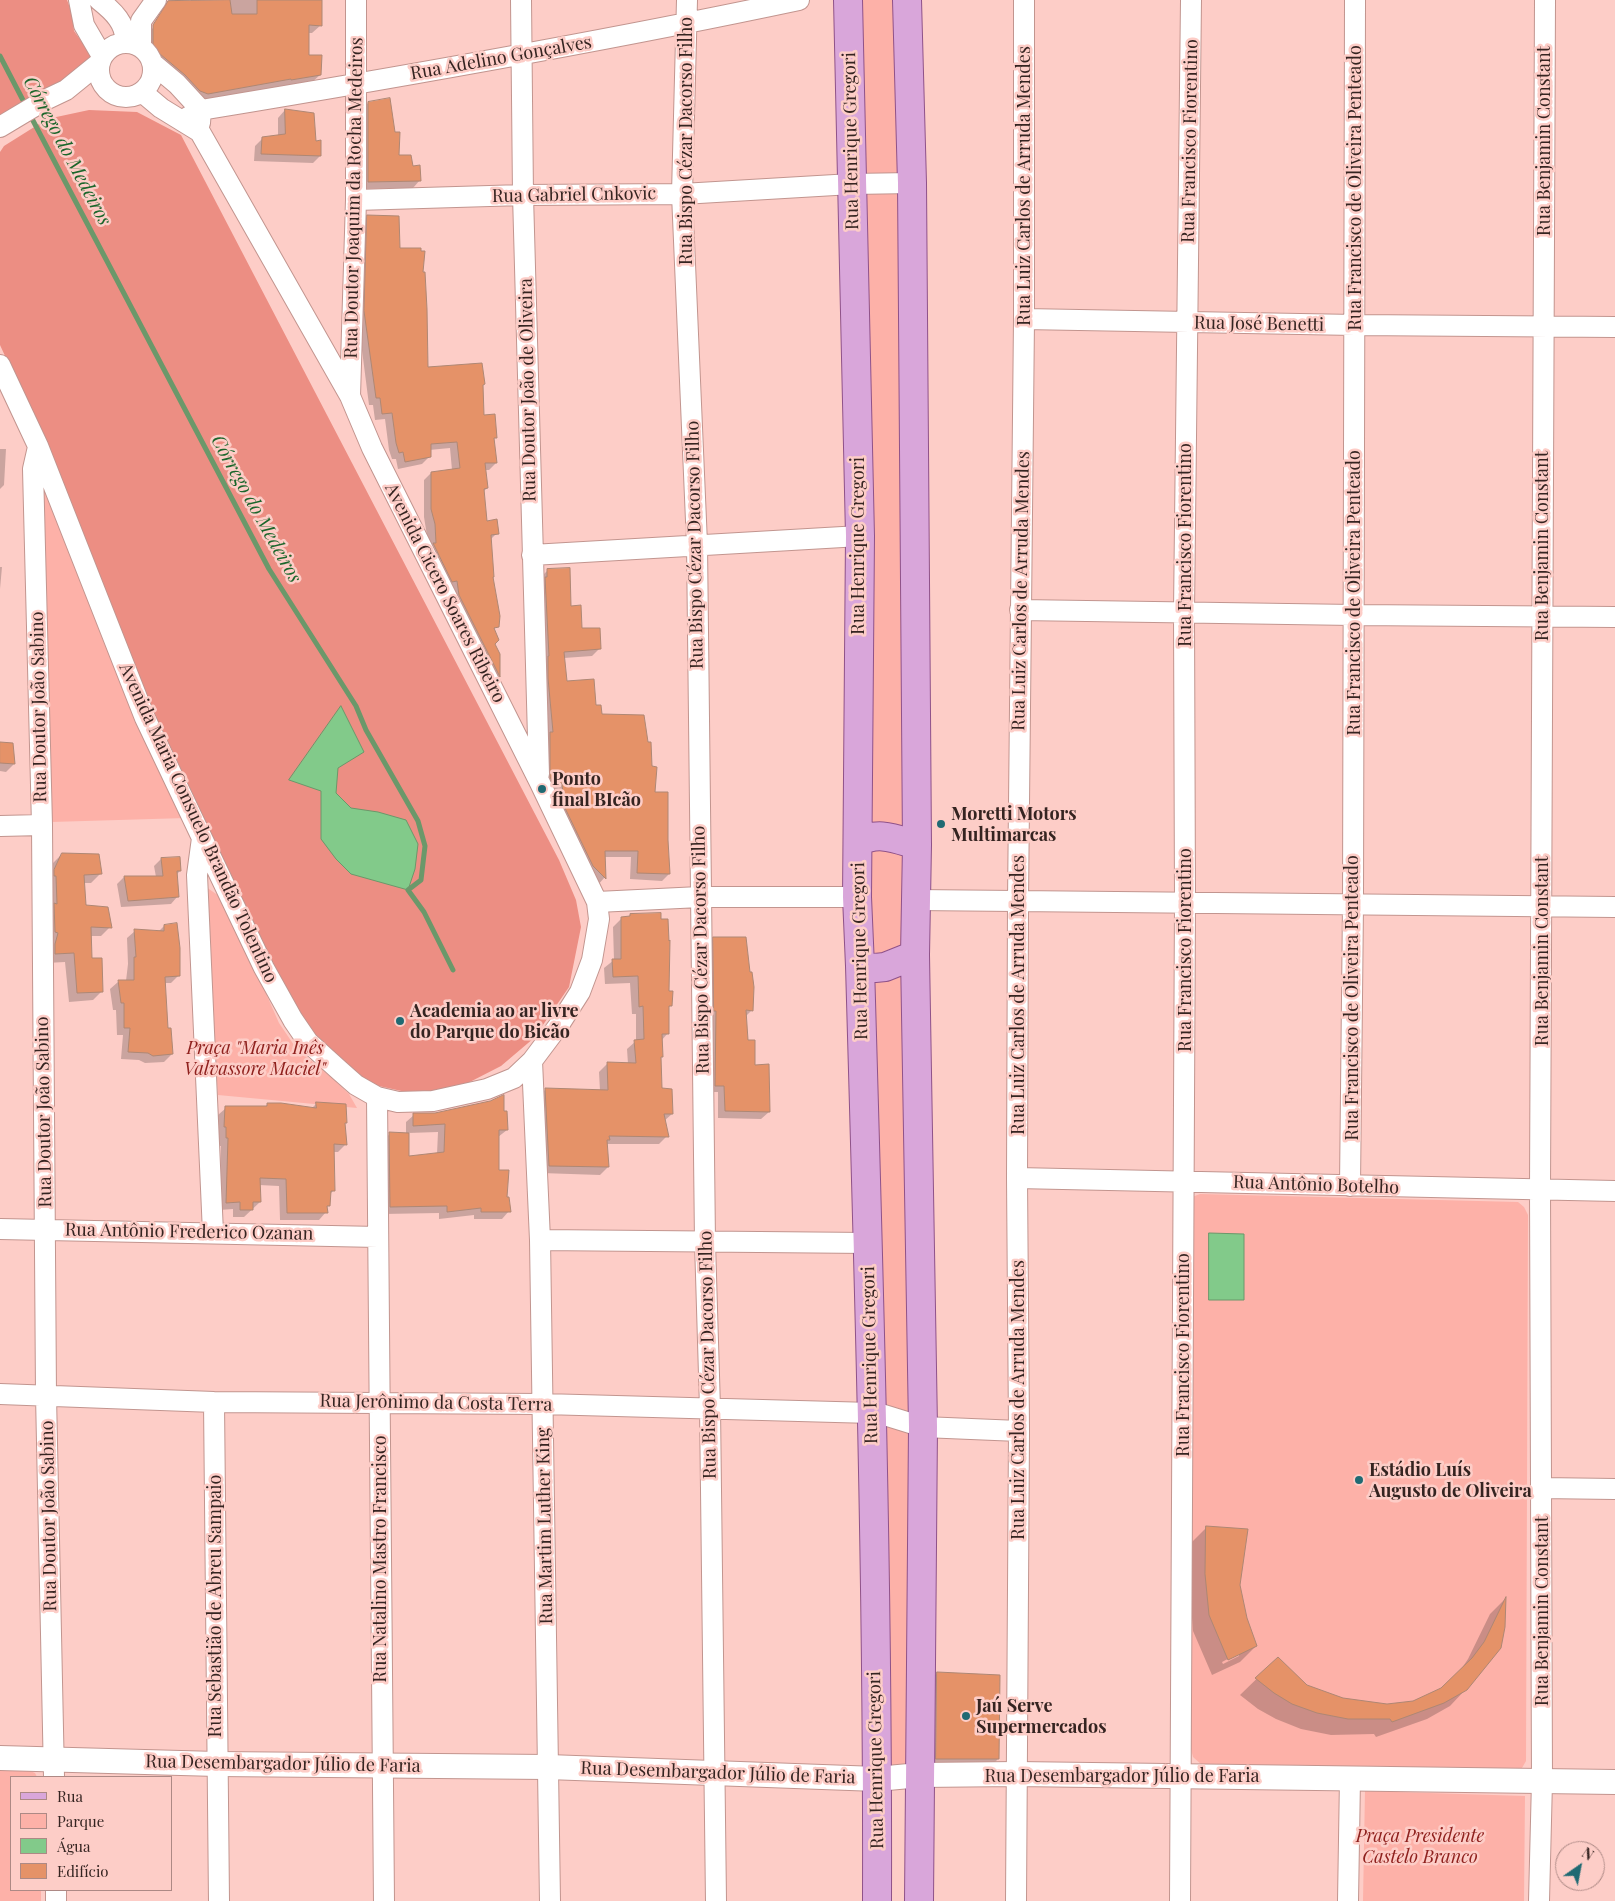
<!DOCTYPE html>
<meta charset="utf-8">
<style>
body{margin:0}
#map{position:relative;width:1615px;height:1901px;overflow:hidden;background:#fdcdc7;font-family:"Playfair Display",serif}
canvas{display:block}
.legend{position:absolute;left:10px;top:1776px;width:162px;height:115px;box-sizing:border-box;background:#fdcdc7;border:1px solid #ad8985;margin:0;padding:6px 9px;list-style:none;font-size:15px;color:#352421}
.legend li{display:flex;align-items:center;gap:10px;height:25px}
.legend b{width:25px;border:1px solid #ad8985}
.north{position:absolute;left:1555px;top:1841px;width:50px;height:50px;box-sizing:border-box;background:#fdcdc7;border:1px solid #ad8985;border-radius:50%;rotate:33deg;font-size:14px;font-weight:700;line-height:20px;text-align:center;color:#352421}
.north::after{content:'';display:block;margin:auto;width:18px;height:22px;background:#206a73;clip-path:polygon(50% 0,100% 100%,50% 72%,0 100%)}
</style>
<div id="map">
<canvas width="1615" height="1901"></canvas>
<ul class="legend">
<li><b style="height:6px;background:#d9a6da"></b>Rua</li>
<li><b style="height:14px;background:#fdb1a8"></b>Parque</li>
<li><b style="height:14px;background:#82ca8a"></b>Água</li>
<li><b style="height:14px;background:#e59268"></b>Edifício</li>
</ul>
<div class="north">N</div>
</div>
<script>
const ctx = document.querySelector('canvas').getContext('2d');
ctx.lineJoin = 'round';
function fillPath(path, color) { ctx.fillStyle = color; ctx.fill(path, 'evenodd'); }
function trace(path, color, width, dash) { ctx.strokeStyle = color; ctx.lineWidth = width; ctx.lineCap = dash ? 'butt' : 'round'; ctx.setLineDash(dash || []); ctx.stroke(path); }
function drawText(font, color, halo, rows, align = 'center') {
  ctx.font = font + ' "Playfair Display",serif'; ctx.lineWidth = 5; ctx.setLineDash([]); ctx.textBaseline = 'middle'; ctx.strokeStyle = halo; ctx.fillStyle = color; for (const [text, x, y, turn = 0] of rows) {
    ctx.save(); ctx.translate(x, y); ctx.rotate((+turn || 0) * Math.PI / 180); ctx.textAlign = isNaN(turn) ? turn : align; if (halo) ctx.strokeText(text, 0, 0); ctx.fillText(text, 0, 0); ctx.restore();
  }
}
fillPath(new Path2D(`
 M856,0H897L910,1415L909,1765H867Z
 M43,491H48L104,643L186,818L51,822Z
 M203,885L225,900L279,1023L296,1048L332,1078L349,1094L357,1108L218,1095Z
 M1200,1194L1518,1202L1524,1207L1528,1215L1526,1761L1522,1768L1515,1772L1202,1765L1193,1757L1190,1745L1192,1197Z
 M0,1769L28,1770L35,1773L37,1777H11V1890H41V1901H0Z
 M1365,1791L1525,1796L1524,1901H1363Z`), '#fdb1a8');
fillPath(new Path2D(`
 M0,0H67L72,13L74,31L93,57L64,81L0,117Z
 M89,110L137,112L181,135L559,860L576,900L581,927L569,987L534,1038L501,1066L460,1087L415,1094L370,1084L312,1039L270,971L133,673L55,465L0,345V152L4,146L47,119Z`), '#ec8e83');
const water = new Path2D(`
 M341,706L364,752L338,768L336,793L351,808L378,812L406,820L418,844L415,869L408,890L351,874L336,859L321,839V791L289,780Z
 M1209,1233L1244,1234V1300H1209Z`);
fillPath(water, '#82ca8a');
trace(water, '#6b986a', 1);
fillPath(new Path2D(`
 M191,0H320L321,25L312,33H308V56L320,75L311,83L199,102L145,60V34L160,11L161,10L148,29L151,31L164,9H162L168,2H191Z
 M368,103L398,156L411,167L420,180L413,188L361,189V110Z
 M285,110L315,142L320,156L313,163L254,161L255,146L262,139L278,136V118Z
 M368,217L421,273L426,369L482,386L483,416L495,437L493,440L496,463L489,470H485L487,488L483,492L486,522L497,533L490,540L491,578L497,626L493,630L494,644L499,655V677L493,683L429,548L424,517V480L431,473L452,470L450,448L429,450L430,456L422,464L398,469L396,459H392L389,450L385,419L375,420L373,405H369L358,319L361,224Z
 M0,449H6L4,485L0,489Z
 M0,567H2L0,589Z
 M548,570L570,607L580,629L599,649L592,656L564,658L566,682L595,706L654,793L666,840L669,874L662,881L630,879L631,857H604V878L598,885L557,813L556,789H546L541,577Z
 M0,744L14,764L6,772L0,771Z
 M62,854L100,874L91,883H83L84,907L110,927L101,936H90V959L102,991L93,1000L69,1002L65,962L46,963V880L53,863Z
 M179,858L180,871L176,875L177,897L171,904L121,907L117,884L124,877H156L154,866L161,859Z
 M630,915L668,992L671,1005L668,1008V1033L661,1041L659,1058L661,1090L672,1114L664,1121L667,1136L659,1144H606L608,1167L600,1175L541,1173L538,1097L546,1089L600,1091L599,1072L607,1064H628L627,1049L636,1041V1014H632L630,983L605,984L604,968L614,960L613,927L622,918H628Z
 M164,926L179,975L171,983H164L167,1030L172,1054L164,1062L145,1063L139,1060L121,1059L123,1035H117L116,1010H113L110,989L118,982L126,981L128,964L127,938L135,931L158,932Z
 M714,938L752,1010L745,1017L747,1041L753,1067L769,1112L761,1119L718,1118V1092H708L707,946Z
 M317,1103L346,1122L344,1124L346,1144L338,1152H333L334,1190L329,1195L326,1212L319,1220H280L279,1186L259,1185L260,1202L244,1217H233V1209L219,1210L221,1146H219L217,1135L218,1115L226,1108L265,1107L268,1104L312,1108Z
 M503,1112L507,1130L498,1137L497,1171L509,1211L502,1219H474V1215L439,1219V1213L383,1214L382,1141L390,1134H406V1122L414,1115ZM438,1132L437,1154L408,1157V1133Z
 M1207,1527L1239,1585L1246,1619L1256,1646L1240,1662L1212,1675L1193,1631L1190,1591L1191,1543ZM1239,1653V1656L1223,1664L1222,1662Z
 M1504,1600V1627L1466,1689L1450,1706L1427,1719L1376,1737L1374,1734L1331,1735L1301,1729L1276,1719L1258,1709L1240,1695L1278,1658L1306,1686L1343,1700L1387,1706L1413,1702L1441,1689L1458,1674L1468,1659L1490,1614Z
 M937,1673L998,1759L986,1771L924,1770L925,1685Z`), '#0003');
trace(new Path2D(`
 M0,56L26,106
 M29,113L269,569L356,706L366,730L418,821L425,846L421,880L408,890L424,912L453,970`), '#6b986a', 5);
const building = new Path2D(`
 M230,0L232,14H257V0H322V26L309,25V55H322L321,75L291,80V79L208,94L200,91L185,75L160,54L153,51V25L168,1Z
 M390,98L395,132H400L399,155H411L413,166L420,165L421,181L368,182V102Z
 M285,109L314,113L316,141L321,140V156L261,154L262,137L285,134Z
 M367,215L399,216L400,248H421V251H425L423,272H425L427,309L428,367L482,363L485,384L483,385L484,415L495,414L497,438H494L497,463H485L488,488L484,489L487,521L497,519L499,534L491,535L494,577H493L500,616L499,627L494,628L499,640L495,644L500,654V677L459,595L457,581L452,582L433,543H436L435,524L431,509V472L460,468L457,442L431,444V457L405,462L403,452L399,453L396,443L392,413L382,414L380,398H376L364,311Z
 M570,568L571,606L581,605L582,628H600L601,649L564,652L567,681L594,679L596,705H601L602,714L644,715L648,742H651L652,766L657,767L655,792H668V840L670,874L637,873L638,851H605L606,879L593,866L564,806L562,783H553L550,777V732H553L548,678V656H549L545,577H547V569Z
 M0,742L13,743L15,764L0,763Z
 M62,853L99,854L102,874L84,875L86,905L108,907L112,928L91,927L92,958H102L103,992L77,993L74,953L55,954V944L58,933L55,932L54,903L57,904L56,876H54V870Z
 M180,857L181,871H177L179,897L128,901L124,876H163L161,858Z
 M661,913V919H668L669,941L670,940L669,991H673L672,1006H669V1034H662L663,1057H661L662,1088L672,1089L673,1114H664L669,1137L609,1136L610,1140H607L609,1167L549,1166L545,1088L608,1090L607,1062L636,1063L634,1040L644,1039L643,1006L639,1007L638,976L613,977L612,959H621V917L630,916V914Z
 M177,923L180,948V976L165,977L168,1028H171L173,1054L153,1056L148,1053L128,1052L130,1028H124V1003H121L118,980H134V957H136L134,929L164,931V925Z
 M713,937H746L750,972H752L754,987L753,1011L746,1010L748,1040H755V1065L769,1064L770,1112L725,1111L724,1086H715L716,1011H714Z
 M504,1095V1111H507L508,1130H499V1170H509L507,1197H509L511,1212H481V1208L447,1212V1206L390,1207L389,1132L409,1133V1156L444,1152L445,1124L413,1126V1113H435L490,1101Z
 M316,1102L346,1104L347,1123H345L347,1145L334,1144L335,1191H331L330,1206H327L328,1213H287L286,1179L260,1178L261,1202H253V1210H240V1202L226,1203L228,1138H226V1127H224L225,1106H267V1103H281L316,1108Z
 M1206,1526L1248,1529L1240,1585L1247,1618L1257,1646L1228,1660L1209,1615L1205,1574Z
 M1506,1597L1505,1627L1501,1648L1467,1690L1444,1703L1392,1722L1390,1719H1348L1317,1713L1292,1704L1274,1693L1255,1678L1278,1657L1307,1685L1343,1698L1387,1704L1413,1701L1441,1688L1472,1658L1484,1642Z
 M937,1672L1000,1675L999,1759H936Z`);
fillPath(building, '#e59268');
trace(building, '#ae8774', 1);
const minor = new Path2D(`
 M79,0L84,25L102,56
 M99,0C113,11 127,24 125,43
 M521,0L523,195L539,774
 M687,0L682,194L697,544L705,1242L710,1408L716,1901
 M99 70a27 27 0 1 1 54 0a27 27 0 1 1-54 0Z
 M141,47V21L156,0
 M152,63L177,84L201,110L200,123
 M184,121L188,117L201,110C401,77 601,42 799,0
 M0,127L45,100L66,90L98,64
 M356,200L523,195L682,194L852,184L912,183
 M1024,319L1355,325L1615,327
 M0,365L38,446L145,718L202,838L264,968L293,1020L308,1042L339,1070L356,1085L377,1097L398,1102L433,1101L487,1089L514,1078L532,1061L559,1025L580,992L592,960L599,919L597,902L540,783L372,448L350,396L200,132L161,108L142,92
 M350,396L356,200V0
 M38,447L33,469L42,825L46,1395L54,1777
 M532,555L860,536
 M1020,610L1354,615L1615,617
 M0,826L42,825
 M202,838L197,875L213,1233
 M916,900L1615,907
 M597,902L700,897H857
 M532,1061L540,1240L550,1901
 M377,1097L384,1901
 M1017,1178L1615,1191
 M1350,1186L1353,904L1355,0
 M0,1229L378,1237
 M540,1240L868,1243
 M0,1394L214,1402L543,1404L872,1413L881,1414L923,1427L1019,1431
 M214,1402L219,1901
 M1541,1488L1615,1489
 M56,1890V1901
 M1016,1901L1019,1431L1017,1178L1018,901L1024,319V0
 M1180,1901L1185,902L1184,612L1191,0
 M1348,1901L1350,1778
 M1539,1901L1542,1781L1540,1189L1545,0`);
const tertiary = new Path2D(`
 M0,1758L217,1764L548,1767L877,1779L920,1775L1017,1774L1615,1782`);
const primary = new Path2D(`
 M848,0L860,536L857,897L860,966C869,1277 878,1589 877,1901
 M907,0L912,183L917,845L915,955L923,1427L919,1901
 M858,843C877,830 896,839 917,845
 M860,966L875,968L885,967L915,955`);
trace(minor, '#c2958f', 22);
trace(tertiary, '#c2958f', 26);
trace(primary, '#8f5289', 30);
trace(minor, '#fff', 20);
trace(tertiary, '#fff', 24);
trace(primary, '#d9a6da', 28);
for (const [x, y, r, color] of [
 [542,789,5,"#206a73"],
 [941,824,5,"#206a73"],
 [400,1021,5,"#206a73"],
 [1359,1480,5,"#206a73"],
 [966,1716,5,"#206a73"]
]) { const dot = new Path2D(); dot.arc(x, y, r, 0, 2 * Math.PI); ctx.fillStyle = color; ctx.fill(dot); trace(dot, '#fdcdc7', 2); }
drawText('18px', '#352421', '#fdcdc7', [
 ["Rua Adelino Gonçalves",501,58,-10],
 ["Rua Bispo Cézar Dacorso Filho",686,141,-90],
 ["Rua Henrique Gregori",851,141,-91],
 ["Rua Francisco Fiorentino",1190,141,-89],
 ["Rua Benjamin Constant",1544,141,-90],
 ["Rua Luiz Carlos de Arruda Mendes",1024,186,-90],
 ["Rua Francisco de Oliveira Penteado",1355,188,-90],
 ["Rua Gabriel Cnkovic",574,195,-1],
 ["Rua Doutor Joaquim da Rocha Medeiros",354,198,-89],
 ["Rua José Benetti",1259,324,1],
 ["Rua Doutor João de Oliveira",528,390,-91],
 ["Rua Bispo Cézar Dacorso Filho",695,545,-91],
 ["Rua Francisco Fiorentino",1185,545,-90],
 ["Rua Henrique Gregori",858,546,-90],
 ["Rua Benjamin Constant",1542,546,-90],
 ["Rua Luiz Carlos de Arruda Mendes",1021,591,-89],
 ["Avenida Cicero Soares Ribeiro",445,593,63],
 ["Rua Francisco de Oliveira Penteado",1354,593,-90],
 ["Rua Doutor João Sabino",39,707,-91],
 ["Avenida Maria Consuelo Brandão Tolentino",198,823,65],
 ["Rua Bispo Cézar Dacorso Filho",701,950,-91],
 ["Rua Francisco Fiorentino",1185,950,-90],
 ["Rua Henrique Gregori",860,951,-91],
 ["Rua Benjamin Constant",1542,951,-90],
 ["Rua Luiz Carlos de Arruda Mendes",1018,995,-90],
 ["Rua Francisco de Oliveira Penteado",1352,998,-90],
 ["Rua Doutor João Sabino",44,1112,-91],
 ["Rua Antônio Botelho",1316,1185,2],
 ["Rua Antônio Frederico Ozanan",189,1232,1],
 ["Rua Bispo Cézar Dacorso Filho",708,1355,-91],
 ["Rua Henrique Gregori",870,1355,-91],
 ["Rua Francisco Fiorentino",1183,1355,-90],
 ["Rua Luiz Carlos de Arruda Mendes",1018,1400,-90],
 ["Rua Jerônimo da Costa Terra",436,1403,1],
 ["Rua Doutor João Sabino",49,1516,-91],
 ["Rua Martim Luther King",545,1526,-91],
 ["Rua Natalino Mastro Francisco",380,1559,-90],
 ["Rua Sebastião de Abreu Sampaio",215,1606,-90],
 ["Rua Benjamin Constant",1542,1611,-90],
 ["Rua Henrique Gregori",876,1760,-91],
 ["Rua Desembargador Júlio de Faria",283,1764,1],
 ["Rua Desembargador Júlio de Faria",718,1773,2],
 ["Rua Desembargador Júlio de Faria",1122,1776]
]);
drawText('bold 18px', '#352421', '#fdcdc7', [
 ["Ponto",552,779],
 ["final BIcão",552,800],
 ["Moretti Motors",951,814],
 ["Multimarcas",951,835],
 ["Academia ao ar livre",410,1011],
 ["do Parque do Bicão",410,1032],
 ["Estádio Luís",1369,1470],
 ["Augusto de Oliveira",1369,1491],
 ["Jaú Serve",976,1706],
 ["Supermercados",976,1727]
], 'left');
drawText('italic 18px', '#8f211e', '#fdcdc7', [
 ["Praça \"Maria Inês",255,1048],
 ["Valvassore Maciel\"",255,1069],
 ["Praça Presidente",1420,1836],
 ["Castelo Branco",1420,1857]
]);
drawText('italic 19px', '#1b662b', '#fdcdc7', [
 ["Córrego do Medeiros",67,151,62],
 ["Córrego do Medeiros",256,509,61]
]);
</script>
